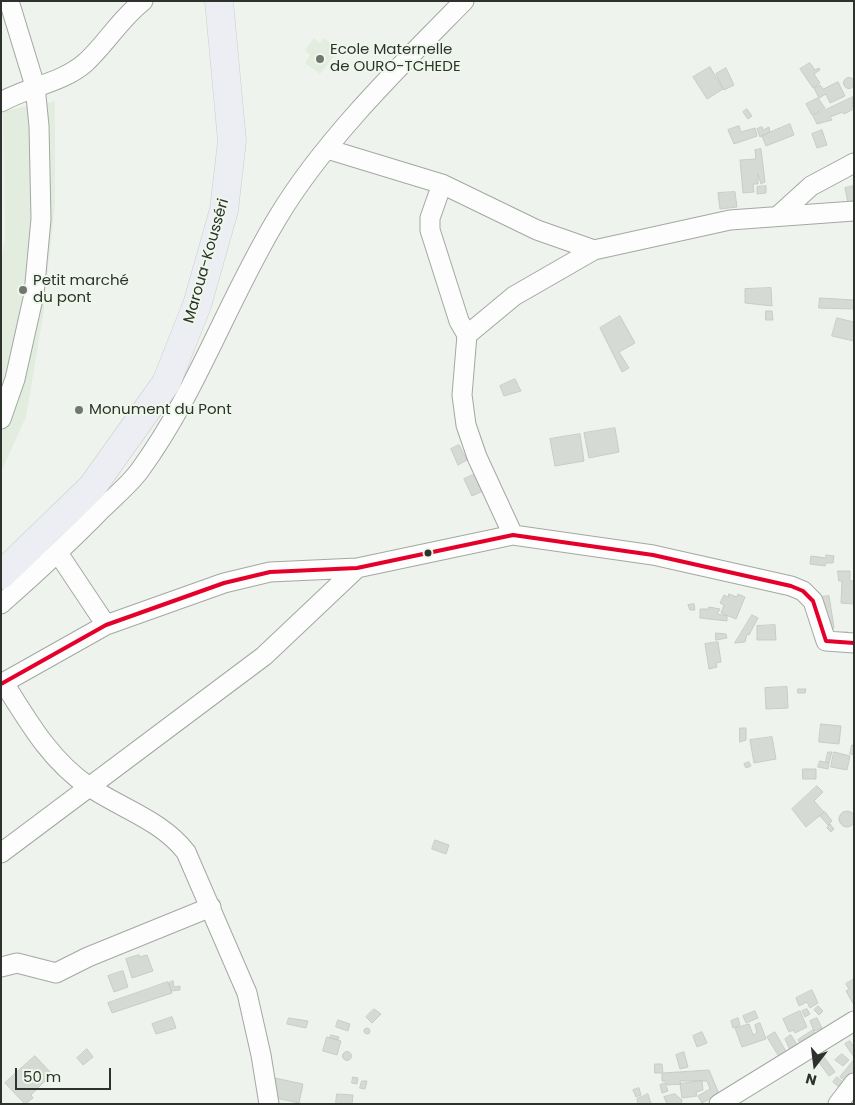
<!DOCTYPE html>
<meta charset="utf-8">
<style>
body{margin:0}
#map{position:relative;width:855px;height:1105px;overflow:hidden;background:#eef4ed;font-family:Poppins,sans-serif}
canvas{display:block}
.frame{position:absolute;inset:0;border:2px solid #2e322d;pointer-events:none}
.north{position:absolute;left:790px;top:1040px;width:50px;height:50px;-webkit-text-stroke:4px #edf7ea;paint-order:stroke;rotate:195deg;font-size:14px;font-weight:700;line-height:20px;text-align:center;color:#2e322d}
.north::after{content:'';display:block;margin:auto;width:18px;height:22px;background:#2e322d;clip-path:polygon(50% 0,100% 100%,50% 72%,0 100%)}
.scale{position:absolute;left:15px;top:1068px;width:96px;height:22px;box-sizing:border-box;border:2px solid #2e322d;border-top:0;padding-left:6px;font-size:15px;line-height:18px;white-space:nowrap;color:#2e322d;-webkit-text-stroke:4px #edf7ea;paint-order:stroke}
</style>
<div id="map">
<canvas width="855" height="1105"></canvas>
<div class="frame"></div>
<div class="north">N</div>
<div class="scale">50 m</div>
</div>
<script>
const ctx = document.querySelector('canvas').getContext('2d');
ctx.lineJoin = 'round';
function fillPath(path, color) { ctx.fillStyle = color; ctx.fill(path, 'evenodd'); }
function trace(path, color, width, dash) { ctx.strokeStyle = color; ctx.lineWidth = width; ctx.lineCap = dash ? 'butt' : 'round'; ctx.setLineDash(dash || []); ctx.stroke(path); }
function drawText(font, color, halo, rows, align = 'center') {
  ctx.font = font + ' Poppins,sans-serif'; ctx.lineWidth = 4; ctx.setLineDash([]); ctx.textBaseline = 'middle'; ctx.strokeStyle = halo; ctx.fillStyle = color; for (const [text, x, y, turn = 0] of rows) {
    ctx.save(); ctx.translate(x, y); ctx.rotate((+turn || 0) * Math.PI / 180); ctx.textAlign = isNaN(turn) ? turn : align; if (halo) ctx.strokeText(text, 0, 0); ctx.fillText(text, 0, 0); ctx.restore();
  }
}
fillPath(new Path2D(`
 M314,38L320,43L324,38L339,50L320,74L305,63L310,55L305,50Z
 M55,101V204L43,316L26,417L1,472V264L5,235L3,111Z`), '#e2eddf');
const building = new Path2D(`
 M810,63L815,70L819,68L820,70L814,74L820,83L813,88L800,69Z
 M710,67L723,89L707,99L693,77Z
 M726,68L734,85L724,90L716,74Z
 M843.5 83a5.5 5.5 0 1 1 11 0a5.5 5.5 0 1 1-11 0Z
 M838,82L845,96L830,103L826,94L819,98L814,88L820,85L823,89Z
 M853,97L852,110L844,114L843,112L830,117L832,120L817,124L813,116Z
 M818,98L825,108L812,115L806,104Z
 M747,109L752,116L748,119L743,112Z
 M790,124L794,135L766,146L762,136Z
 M739,126L741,132L755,128L757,136L734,144L728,130Z
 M762,127L763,130L769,127L770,132L760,137L757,129Z
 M822,130L827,145L817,148L812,134Z
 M761,149L765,182L761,184L758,174V184H753L754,192L743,193L740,160L756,159L755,150Z
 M766,186V193L757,194V187Z
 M854,186V202L848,203L845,188Z
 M735,192L737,207L720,209L718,193Z
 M771,288L772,306L745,303V289Z
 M820,298L854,300V309L819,308Z
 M766,311H772L773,320H766Z
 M620,316L635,343L619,352L629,368L622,372L600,328Z
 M837,318L854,322V341L832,336Z
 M515,379L521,391L504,396L500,386Z
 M615,428L619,452L589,458L584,433Z
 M580,434L584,461L555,466L550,439Z
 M459,445L467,460L458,465L451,449Z
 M475,474L483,491L472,496L464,479Z
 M826,555L834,556L833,563H826L825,566L810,564L811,556L826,558Z
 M838,571H850V581H854V604L841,603L842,581H839Z
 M729,594L737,597L738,594L745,597L736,619L721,613L724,605L720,603L724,595L728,597Z
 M829,596L834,627L831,633L848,632V639L827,640L820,597Z
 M694,604L695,610H690L688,605Z
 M709,607L720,609L717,614L727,616V621L700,618V609H709Z
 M752,615L758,618L749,635L747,634L745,642L735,643Z
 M775,625L776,640H757V626Z
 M716,633L726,634L727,638L716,640Z
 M718,642L721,662L716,663L717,667L709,669L705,644Z
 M787,687L788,708L766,709L765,688Z
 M798,689H806L805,693H798Z
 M821,724L841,726L839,744L819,742Z
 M740,728H746V740L740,742Z
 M772,737L776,759L754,763L750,740Z
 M852,745H854V755L850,754Z
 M828,752H832L829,763L826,762Z
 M834,752L850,756L847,770L831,767Z
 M820,761L829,763L828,769L818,767Z
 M749,762L751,766L746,768L744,764Z
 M803,769H816V779H803Z
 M817,786L823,792L814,801L824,812L806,827L792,809Z
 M839 819a8 8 0 1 1 16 0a8 8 0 1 1-16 0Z
 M825,812L832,821L828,825L820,816Z
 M830,824L834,829L831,832L827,828Z
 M435,840L449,845L446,854L432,849Z
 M139,955V957L147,955L153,971L132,978L126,959Z
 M123,971L128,987L114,992L108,976Z
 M854,979V1005L846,991L849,989L846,984Z
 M173,981L174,987L180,986V990L171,991L169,983Z
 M168,982L172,993L112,1013L108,1003Z
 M812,990L818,1003L810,1008L807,1002L799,1006L796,998Z
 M818,1006L823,1011L819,1015L814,1010Z
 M374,1009L381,1014L372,1023L366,1017Z
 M807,1009L810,1014L805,1017L802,1011Z
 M755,1011L758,1018L746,1023L743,1016Z
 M800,1011L807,1027L795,1033L793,1030L789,1032L783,1019Z
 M172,1017L176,1028L156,1034L152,1024Z
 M289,1018L308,1021L306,1028L287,1024Z
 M738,1018L740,1025L733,1028L731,1021Z
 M817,1018L822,1028L814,1031L810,1021Z
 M338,1020L350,1024L348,1031L336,1027Z
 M760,1023L766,1039L742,1047L735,1028L749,1024L753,1035L757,1033L755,1025Z
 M364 1031a3 3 0 1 1 6 0a3 3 0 1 1-6 0Z
 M813,1030L817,1035L802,1046L798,1040Z
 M702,1032L707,1043L697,1047L693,1036Z
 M775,1032L788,1055L781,1060L767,1037Z
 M331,1035L339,1037L338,1040L330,1038Z
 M791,1035L799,1048L791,1052L785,1039Z
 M327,1037L341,1041L337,1055L323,1051Z
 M850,1041L854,1047V1057L845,1044Z
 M87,1049L93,1057L83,1065L77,1058Z
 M342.5 1056a4.5 4.5 0 1 1 9 0a4.5 4.5 0 1 1-9 0Z
 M684,1052L688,1067L680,1069L676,1055Z
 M842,1054L849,1060L843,1066L835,1060Z
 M35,1056L52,1074L31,1095L33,1098L25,1104L5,1083Z
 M824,1057L835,1072L829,1076L818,1061Z
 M854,1060V1078L849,1084L840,1077Z
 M655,1064H662L663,1073L709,1070L719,1094L702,1103L698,1096L710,1089L707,1081H680L681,1084L667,1085L666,1081H662V1073H655Z
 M353,1077L358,1078L357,1084L352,1083Z
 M837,1077L843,1082L839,1087L833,1082Z
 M275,1078L303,1084L299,1103L271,1097Z
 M362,1081H367L365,1089L360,1088Z
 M702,1081L703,1090L696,1092L697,1096L682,1098L680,1084Z
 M665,1083L668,1091L662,1093L660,1085Z
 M639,1088L641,1095L636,1097L633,1090Z
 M337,1094L353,1095L352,1104H336Z
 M648,1094L651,1104H638L637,1099Z
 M675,1094L682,1100L681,1104H667L664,1097Z`);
fillPath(building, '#d6dad5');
trace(building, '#c8ccc6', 1);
const minor = new Path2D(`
 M1,102C27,87 62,83 85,63C106,44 119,20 143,1
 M327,149L442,184L537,230L594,250L730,220L854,211
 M442,184L430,218V230L459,321L467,335L462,395L466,425L477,457L513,535
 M779,215L811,186L854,163
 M467,335L514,296L594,250
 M1,419L15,379L34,294L41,219L39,126L35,86L9,1
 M58,553L106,625
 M1,604C36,573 70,542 102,509C115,496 130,484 140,470C197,392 228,299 278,217C324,140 401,65 464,1
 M4,683C28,721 50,760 88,786C122,809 161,820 186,852L247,993L261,1055L269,1104
 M1,684L106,625L224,583L270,572L357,568L513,535L653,555L791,586L803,591L813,601L826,641L854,643
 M1,853L264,656L357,568
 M1,967L17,963L56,973L88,957L211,907
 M719,1104L854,1021
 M838,1104L854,1083`);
const highway = new Path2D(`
 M1,575L92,487L166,383L197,305L224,210L232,141L219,1`);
trace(minor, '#a3a8a2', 21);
trace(highway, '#cbcecb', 29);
trace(minor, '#fcfdfc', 19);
trace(highway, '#eceef4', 28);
trace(new Path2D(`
 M1,684L106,625L224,583L270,572L357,568L513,535L653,555L791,586L803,591L813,601L826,641L854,643`), '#e4002b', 4);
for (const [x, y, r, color] of [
 [320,59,5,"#717670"],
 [23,290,5,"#717670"],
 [79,410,5,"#717670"],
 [428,553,4.5,"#2e322d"]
]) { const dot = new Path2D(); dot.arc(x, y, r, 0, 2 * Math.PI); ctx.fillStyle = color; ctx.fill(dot); trace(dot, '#edf7ea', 2); }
drawText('15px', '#2e322d', '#edf7ea', [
 ["Ecole Maternelle",330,50],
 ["de OURO-TCHEDE",330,67],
 ["Petit marché",33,281],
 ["du pont",33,298],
 ["Monument du Pont",89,410]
], 'left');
drawText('15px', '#2e322d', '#edf7ea', [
 ["Maroua-Kousséri",207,261,-74]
]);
</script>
